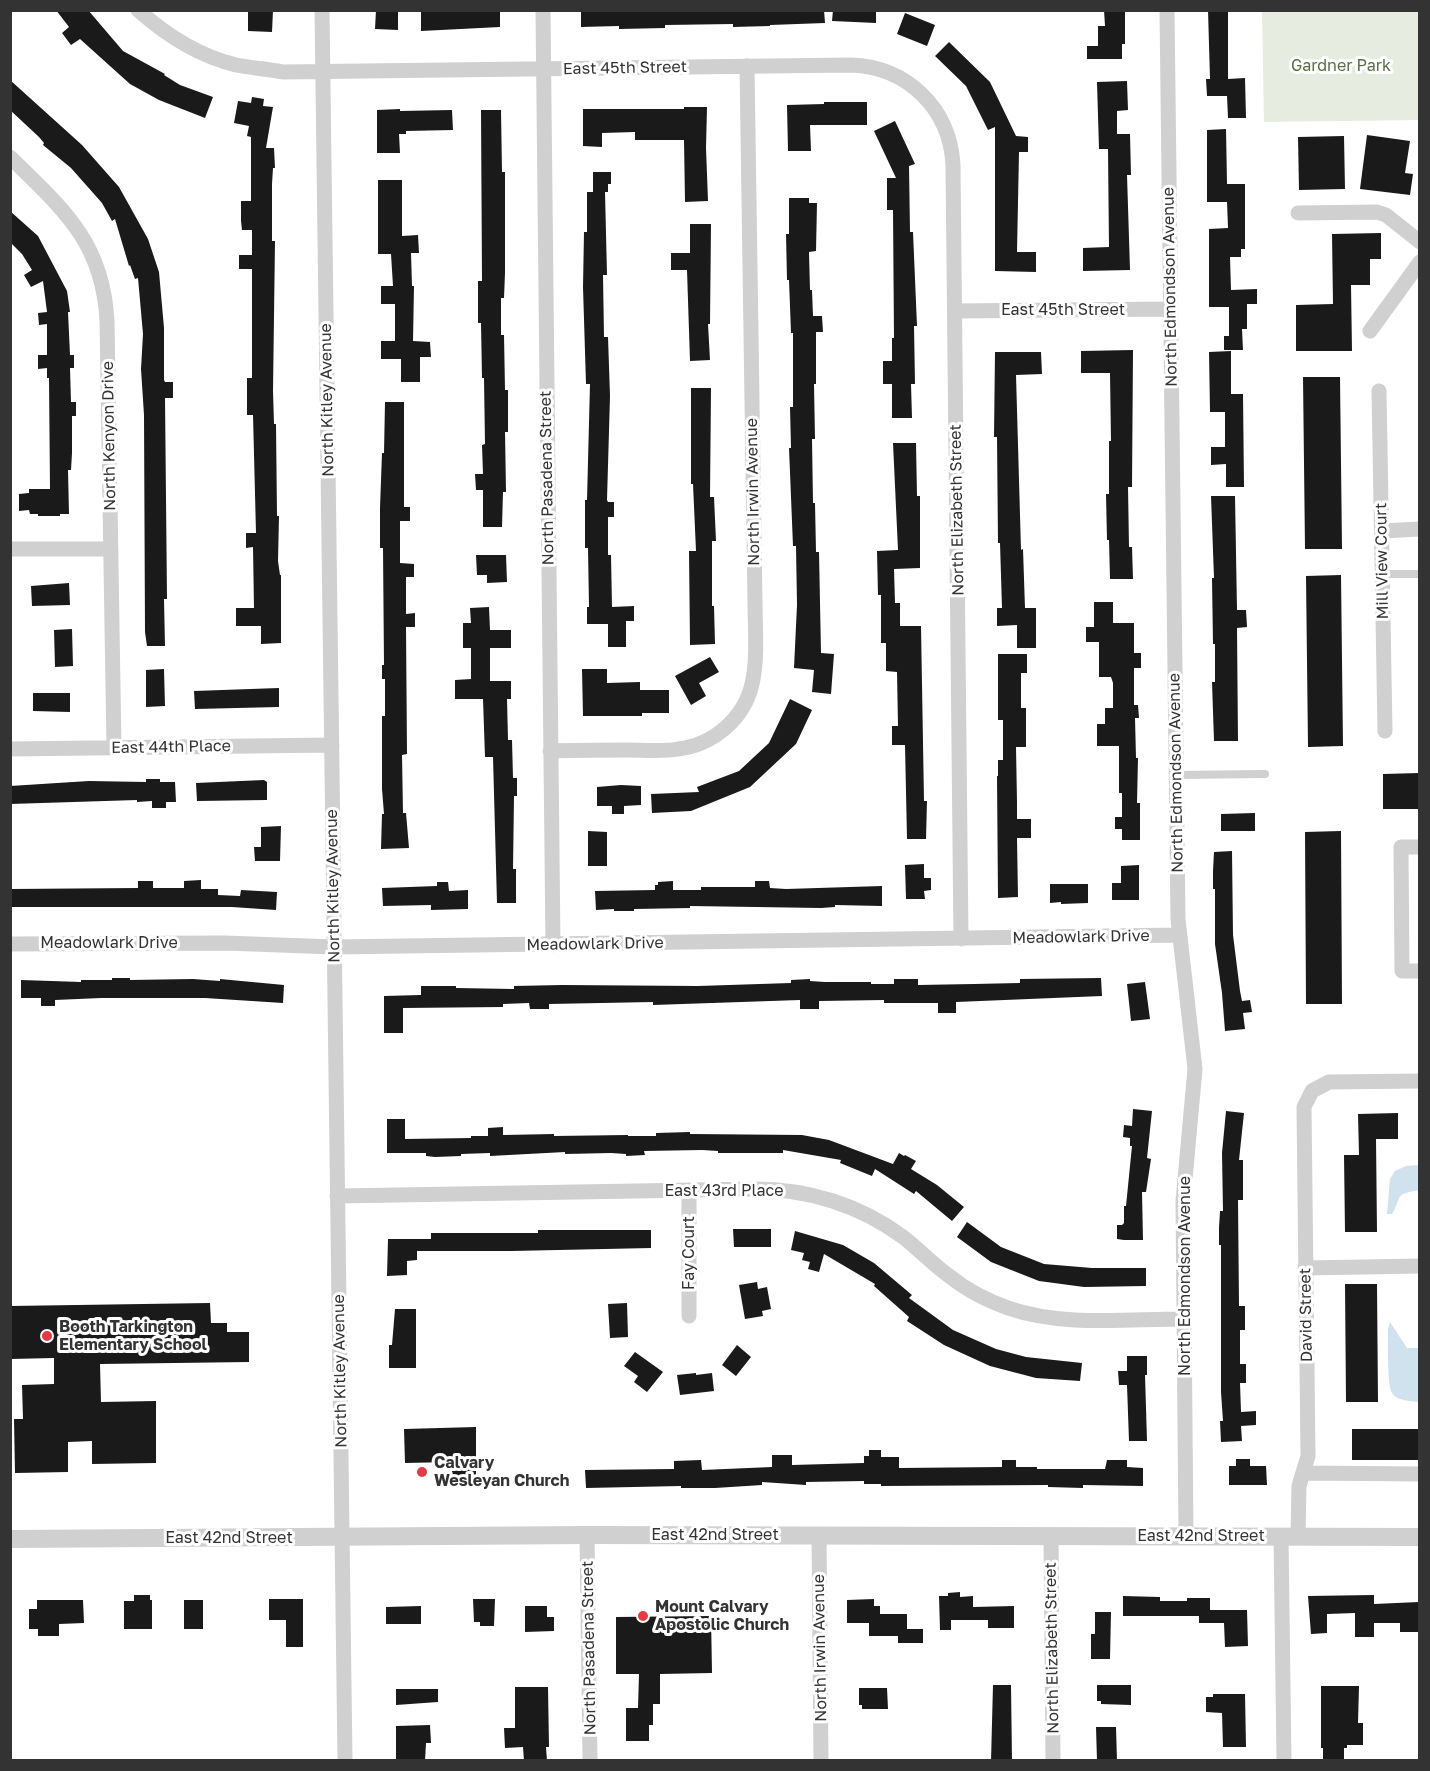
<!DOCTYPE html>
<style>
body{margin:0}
#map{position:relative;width:1430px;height:1771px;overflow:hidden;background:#fff;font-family:"Golos Text",sans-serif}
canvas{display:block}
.frame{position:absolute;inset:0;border:12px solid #333;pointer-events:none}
</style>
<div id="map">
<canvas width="1430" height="1771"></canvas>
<div class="frame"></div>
</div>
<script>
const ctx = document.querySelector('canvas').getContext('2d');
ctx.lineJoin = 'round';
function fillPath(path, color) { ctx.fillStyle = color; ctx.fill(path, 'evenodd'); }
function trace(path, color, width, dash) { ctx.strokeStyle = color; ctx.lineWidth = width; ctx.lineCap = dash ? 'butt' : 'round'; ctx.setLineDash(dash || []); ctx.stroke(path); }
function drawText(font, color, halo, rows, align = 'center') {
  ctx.font = font + ' "Golos Text",sans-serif'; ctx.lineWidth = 6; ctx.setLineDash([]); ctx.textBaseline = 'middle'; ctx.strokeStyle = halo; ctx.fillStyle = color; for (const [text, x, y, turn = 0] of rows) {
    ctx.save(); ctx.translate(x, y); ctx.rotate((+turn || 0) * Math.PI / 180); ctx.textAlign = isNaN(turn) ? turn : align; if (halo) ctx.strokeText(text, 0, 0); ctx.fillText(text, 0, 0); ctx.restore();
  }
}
fillPath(new Path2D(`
 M1262,11H1419V120L1264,122Z`), '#e6ecdf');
fillPath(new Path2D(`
 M1419,1165V1190C1393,1195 1403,1195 1392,1214H1387L1390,1179L1395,1171L1406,1166Z
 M1390,1322L1407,1348H1419V1402C1411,1401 1397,1401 1392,1393C1387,1384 1388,1342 1388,1329Z`), '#cfe2ee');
fillPath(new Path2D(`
 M56,10H88L123,51L165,74L164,75L180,85L213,97L205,118L159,100L130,84L80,39L71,45L62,33L69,27Z
 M248,10H273L272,32L248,31Z
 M376,10H398V30L375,29Z
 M421,10H500V27L421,31Z
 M581,10H824L825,23L770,25V26L733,27V24L665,25V28L619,29V26L581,27Z
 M833,10H876V23L832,21Z
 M1104,10H1125V44H1122V59H1087V46H1098V26H1105Z
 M1208,10H1228V79L1245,78L1246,118H1228L1227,96H1207L1206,79H1210Z
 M905,13L935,25L927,46L897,34Z
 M949,42L990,82L1016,136L1028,137V152H1019L1017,252H1036V272L995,271V127L988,130L966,86L935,56Z
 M10,80L82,145L119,187L148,239L159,272L164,328V380L165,382H173V398H165L167,599H164L165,646H147L145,632L144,415L141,369L143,334L138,278L135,279L130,265L129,266L115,219L112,221L102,203L71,168L43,145L44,143L39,137L10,110Z
 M1127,81L1128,110L1117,111V134H1130L1131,175H1127L1130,270L1083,271V248L1109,247L1108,149H1099L1097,82Z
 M252,97L264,99L263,106L273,107L266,148H274L275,168H273L272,184V241H275L273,391L274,424H276L277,516H279L278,561L280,575H281V643L261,644V626H236V608H254L253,547L246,548V533H256L253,415H247V378H252V269H239V255H252V230H242L241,221V201H251V137L247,136L249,126L234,123L238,101L251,103Z
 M824,102H867V125H810L811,151H788L787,105L824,104Z
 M684,107H707L706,148L708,201L685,202L684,140H635V132L602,133V147L583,146V109H684Z
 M400,109V111L452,110L453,130L406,131V134H399L400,153H377V110Z
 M481,110H501L502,172H505V273L504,298H501V335H504L505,390H508V432H505L506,492H503L502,527H483V490H476L475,474H483L482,445L485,444L484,378H482L481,323H478V281H482Z
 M895,121L915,164L909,166L910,232H913L917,326H914L915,384H911L912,418H892V384H883V361H892V338H894L893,210H887V178H896L874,131Z
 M1226,129L1227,184H1245V249H1241V257H1230L1231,290L1257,289V304H1247V329H1242L1243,350H1224V336H1229V307H1209V229L1228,228L1227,202H1207V130Z
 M1367,135L1410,141L1405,173L1413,174L1410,195L1360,189Z
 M1344,136L1345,189L1299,190L1298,137Z
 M593,172H611V184H608V192H605L607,275H603L604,337H608L610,396L607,500L608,502H614V517H608V555H611L612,607L634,606V621H626V647H608V624H587V607H589L588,548H585V500H587L590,384H586L583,287L584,232H587V192H593Z
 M378,180H402V236L418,235L419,253H411L412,286H414L413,341L430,342L431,357H420V382H401V359H381V341H395V304H381V286H393L391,254H378Z
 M789,198H809V203H817L816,251L809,252L810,290H812L813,316H822L823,332H816V384H814L815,439H812L813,503H815L816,552H819L821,653L834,654L831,694L812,692L814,670L794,668L797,605L796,546H793L789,448H791L790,407H793V333H791L789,280H787L786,234H789Z
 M10,211L38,236L67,291L70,312H68L70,355H74V368H70L71,402H76V416H72V453L71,470H68L69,514H60V516H38V514H30L29,510L19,511V494L29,493V489H50L49,378H47V368L38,369V355H47V324L39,325L38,313L47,312L43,281L31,287L24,275L32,270L22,254L10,242Z
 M690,224H711L710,324H708L710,360L690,361L687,270H671V253H690Z
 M1381,233V259H1370V285H1351L1352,351H1296V305L1333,304L1332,234Z
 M1133,350L1132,487H1128L1129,547H1132L1133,579H1110L1109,540H1107L1106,494H1109V441H1111L1110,373H1081V351Z
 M1231,351V394H1243L1244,487H1226V464L1211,465V447H1225V412H1210L1209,352Z
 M995,352H1041L1042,374L1016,375L1021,550L1023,549L1025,608H1036V648H1017V625L997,626V608H1002L1000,543H998L997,437H994Z
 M1303,377H1340L1342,549H1305Z
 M691,388H711L710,497H714L716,541H712V606H714L715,644L690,645L689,551H696L693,484H691Z
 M385,402H404V507H410V521H400V563L414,564V577H406V614L415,613V627H406L407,754L402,755L403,813H406L409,848L381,849L382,814H384L382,789V716H385V679H382V665H384L383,548H380V508L382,453H384Z
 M893,443H916L917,496H920V568L894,569L895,603H900V626H921L924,801H927L926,839H907L905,745H892V726H898L897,672L886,671V643H881V595H878L877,551L898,550Z
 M1211,496H1235L1237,610H1246L1247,627L1237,628L1238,741H1214L1212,682H1215V644H1213L1212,578H1214Z
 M476,555H506L507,582L487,583V575H477Z
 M1341,575L1343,746L1308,747L1306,576Z
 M69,583L70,605L32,606L31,586Z
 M1094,602H1113V623H1134V653H1141V668H1134V705H1138L1139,718H1135L1136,758H1138L1137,803H1140V840H1122V829H1115V817H1122V793H1119V746H1097V724H1105V708H1113V683L1111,677H1099V642H1086V627H1094Z
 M489,607L490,630H511V648H490V681H511V699H507L508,740H512L513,778H517V796H514L513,869H516V903H497L493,757H485L483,699H455V680L471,679V648H463V623H471L470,608Z
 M72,629L73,666L55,667L54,630Z
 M998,654H1027V673H1021V708H1026V747H1016L1017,802V819H1031V838H1017L1018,897L998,898L997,776H998V760H1003V720H998Z
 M710,657L719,672L699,683L706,696L691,705L675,676Z
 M164,669L165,706L146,707V670Z
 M582,669H607V683L640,682V690H669V713H642V716H583Z
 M279,688V707L195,709L194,691Z
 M33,693H70V712L33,711Z
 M790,699L812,710L796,744L750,787L691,811L652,813L651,794L699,792L697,787L739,771L769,743Z
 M1419,773V809H1383V774Z
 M146,779H160V782H175L176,802H166V808H152V801L137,802V800L10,804V786L89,781L146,782Z
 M264,780L267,782V800L197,801L196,783Z
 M621,785L641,786V805L624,806V814H612V806H597V787Z
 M1255,813V831H1221V814Z
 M281,826L280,861H255L254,847H261V827Z
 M588,831L607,832V866H588Z
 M1341,831L1342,1004H1306L1305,832Z
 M1232,851L1233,935L1240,991L1242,1001L1250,1000L1252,1012L1243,1013L1245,1029L1225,1031L1222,993L1215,944V889H1213V871L1214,852Z
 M924,864V878H931V890L924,891L925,899H906L905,865Z
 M1139,865V900H1112V883H1121V866Z
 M201,880V889H218V895L240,896L241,890L277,892L276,910L232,907H10V889L138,888V881H153V888H184V881Z
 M673,881V890H701V887H755V881H769L770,888L786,889L882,886V906L835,905V907L821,908L690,906V908L634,909V911H614V909L596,910L595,891L655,890V885H658V882Z
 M437,882H448L449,891L468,890V909L431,910V905L383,906L382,888L437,886Z
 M1050,884H1088V903L1061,904V902L1050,903Z
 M112,978H130V980L193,979L220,981V979L284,985L283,1003L205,998H101L55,1000V1006H41V998H21V980L81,982V980H112Z
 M1101,978L1102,996L956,1002V1013H938V1003H884V1000L819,1001V1009H800V1000L653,1005V1002L549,1004V1009H530L529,1003L503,1004V1007L403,1008V1033H384V996L421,995V986H456V988L514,989V986L562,985L698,986L791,983V980L810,979V981L825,982H871V984H894V979H918V985L974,984L1020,983V979Z
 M1145,982L1150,1019L1131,1021L1127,984Z
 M1133,1109L1152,1111L1147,1158L1151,1159L1146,1192H1142L1143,1240H1124L1117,1239V1225H1122L1124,1223V1206H1126L1132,1146H1130V1138L1123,1137L1124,1125L1132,1126Z
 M1226,1111L1244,1113L1239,1160H1243V1200H1238L1239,1306H1245V1330H1240V1364H1246V1383H1240L1241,1412L1256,1411V1425L1241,1426L1242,1441L1221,1442L1220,1421H1223L1221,1392V1245H1219V1228L1220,1211H1223L1222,1153Z
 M1398,1113V1139H1376L1377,1232H1345L1344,1155H1359L1358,1114Z
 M387,1119H405V1139L471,1138V1136H488V1128L503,1127V1135L554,1134V1136L628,1135V1136H656V1133L690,1132V1134L802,1135L829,1140L893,1164L899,1153L904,1156L905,1155L916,1161L911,1169L937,1185L964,1207L952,1221L916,1191L914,1194L875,1169L872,1176L840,1163L841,1160L783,1150V1153H718V1151L702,1150L644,1151L645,1155L626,1156V1154L611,1153L565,1154V1152L490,1156V1153L461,1154V1156L435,1157L426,1156V1153H387Z
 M967,1222L1001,1247L1044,1264L1092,1268H1146V1286L1084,1287L1039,1281L991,1262L957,1237Z
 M733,1229H771V1247H734Z
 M538,1230H651V1248L512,1251H417V1260L407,1261V1275L387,1276L388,1239H431V1233H538Z
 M795,1231L843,1245L874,1263L912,1295L909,1298L953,1330L996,1349L1026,1357L1082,1363L1080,1381L1036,1378L990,1366L944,1345L907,1321L909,1317L874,1286L875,1284L824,1254L819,1272L808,1269L810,1262L802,1260L804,1253L791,1250Z
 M757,1282L758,1289L767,1287L771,1309L762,1311L763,1316L745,1319L739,1285Z
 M1345,1284H1377L1378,1402H1346Z
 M210,1303L211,1323H227V1332H249V1362L100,1364L101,1402L156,1401V1463L92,1464V1441L68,1442V1472L15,1473L14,1419H23L22,1385L54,1384V1358L10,1359V1306Z
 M627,1303L628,1337L610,1338L608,1304Z
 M395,1309H416V1368H389V1345H392Z
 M737,1345L751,1357L736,1376L722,1365Z
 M635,1352L663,1372L647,1392L634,1382L638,1376L624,1366Z
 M1127,1356H1147V1375H1145L1147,1441H1129L1127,1385H1119L1118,1371H1127Z
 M696,1373V1375L712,1373L714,1391L680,1395L677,1375Z
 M476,1427V1479L452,1480V1462L405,1463L404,1429Z
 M1352,1429H1419V1460H1352Z
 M869,1450H881V1457H899V1468L1002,1467V1460H1016V1467H1037V1469H1105L1107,1460H1127V1467L1143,1468V1486L1083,1485V1488L1048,1487V1485L881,1486V1484H864V1481L806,1482V1485L762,1482V1485L715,1488H681V1486L586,1488L585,1470L674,1469V1461L701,1460L702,1470L772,1467V1455H792V1465L864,1463V1456H869Z
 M1236,1459H1250V1466H1266L1267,1485H1229V1466H1236Z
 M960,1592V1597L973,1596V1607L1014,1606V1628H988V1620H951V1630H940L939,1596H948V1593Z
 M134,1595H150V1600H152V1629H124V1601H134Z
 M1374,1595V1604L1419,1602V1632H1400V1623H1374V1637H1355V1613L1327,1614V1633L1311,1634L1308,1596Z
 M1123,1596L1160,1597V1601H1187V1598H1210V1610H1247L1248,1646L1225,1647L1224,1623H1199V1616H1123Z
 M269,1599H303V1647H286V1620H269Z
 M473,1599H495L494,1626H480V1622H474Z
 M874,1599V1606H880V1614H907V1629H923V1643H898V1636H869V1623H847V1600Z
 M37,1600H83L84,1623L59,1624V1636H38V1629H29V1609H37Z
 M184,1600H203V1629H184Z
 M421,1606V1624H386V1607Z
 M525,1606H547V1617H554V1631L525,1632Z
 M1095,1612H1111L1110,1659H1091V1634H1095Z
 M711,1616L712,1673L660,1674V1704H653V1725H649V1741H626V1708H638L639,1674H616V1617Z
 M993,1685H1011L1012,1761H991Z
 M1097,1685H1131V1705L1101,1704V1701H1097Z
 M1321,1686H1359L1358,1723H1363V1745H1347V1748H1344V1761H1323V1748H1321Z
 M515,1687H548L549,1747H546L547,1761H524L523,1747L505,1748L504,1728H515Z
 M859,1688H887L888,1709H862V1705H859Z
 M396,1689H438V1702L396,1705Z
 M1213,1694H1245L1246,1747H1223L1222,1713L1206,1712V1697H1213Z
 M430,1725L431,1743H426L425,1761H396V1726Z
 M1096,1727H1116L1117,1761H1097Z`), '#1a1a1a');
trace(new Path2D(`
 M1382,574H1420
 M1176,775L1265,774`), '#d0d0d0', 8);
trace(new Path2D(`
 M138,10C166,35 199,56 236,65C252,68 267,69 283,72L851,65C908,67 950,109 953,165L961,939
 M322,10L345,1760
 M543,10L553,945
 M1167,10L1178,919L1195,1069L1183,1201L1186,1535
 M10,157C63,209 103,242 107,321L114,747
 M1298,213L1377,212L1386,215L1420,242
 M955,311L1170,309
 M1370,331L1420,262
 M1379,391L1385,731
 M1382,531L1420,529
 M10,549H111
 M10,749L332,745
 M550,751C576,750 602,750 628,750C644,750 662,752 678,749C713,745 744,719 752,684C758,658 755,629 755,602L747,66
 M1420,847H1401L1402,971H1420
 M10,944L225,943L334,947L1179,935
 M689,1190V1316
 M337,1196L755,1189C808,1189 860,1205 903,1237C920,1250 934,1266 952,1278C968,1291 989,1301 1008,1308C1063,1327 1126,1319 1184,1319
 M1305,1268L1420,1266
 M1303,1473L1420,1474
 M587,1535L590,1760
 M819,1535L821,1760
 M1051,1536L1053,1760
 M1281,1536L1284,1760
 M1298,1536L1299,1486L1308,1456L1304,1107L1312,1091L1329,1082L1420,1081`), '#d0d0d0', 15);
trace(new Path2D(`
 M10,1539L587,1535L1420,1537`), '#d0d0d0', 18);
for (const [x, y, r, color] of [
 [47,1336,6,"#e63946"],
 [422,1472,6,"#e63946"],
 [643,1616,6,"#e63946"]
]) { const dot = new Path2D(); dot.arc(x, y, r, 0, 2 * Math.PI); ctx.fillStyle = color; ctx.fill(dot); trace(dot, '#fff', 2); }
drawText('16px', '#56703f', '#fff', [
 ["Gardner Park",1341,66]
]);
drawText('16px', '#333', '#fff', [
 ["East 45th Street",625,68,-1],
 ["North Edmondson Avenue",1170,287,-91],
 ["East 45th Street",1063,310],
 ["North Kitley Avenue",327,400,-91],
 ["North Kenyon Drive",109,436,-91],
 ["North Pasadena Street",547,478,-91],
 ["North Irwin Avenue",753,492,-91],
 ["North Elizabeth Street",957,510,-91],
 ["Mill View Court",1382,561,-91],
 ["East 44th Place",171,747,-1],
 ["North Edmondson Avenue",1176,773,-91],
 ["North Kitley Avenue",333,886,-91],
 ["Meadowlark Drive",1081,937,-1],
 ["Meadowlark Drive",109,943],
 ["Meadowlark Drive",595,944,-1],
 ["East 43rd Place",724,1191],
 ["Fay Court",689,1253,-90],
 ["North Edmondson Avenue",1185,1276,-90],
 ["David Street",1306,1315,-91],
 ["North Kitley Avenue",340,1371,-91],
 ["East 42nd Street",715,1535],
 ["East 42nd Street",1201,1536],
 ["East 42nd Street",229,1538],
 ["North Pasadena Street",589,1648,-91],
 ["North Irwin Avenue",820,1648,-91],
 ["North Elizabeth Street",1052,1648,-91]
]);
drawText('bold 16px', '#333', '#fff', [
 ["Booth Tarkington",59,1327],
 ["Elementary School",59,1345],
 ["Calvary",434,1463],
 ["Wesleyan Church",434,1481],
 ["Mount Calvary",655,1607],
 ["Apostolic Church",655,1625]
], 'left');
</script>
